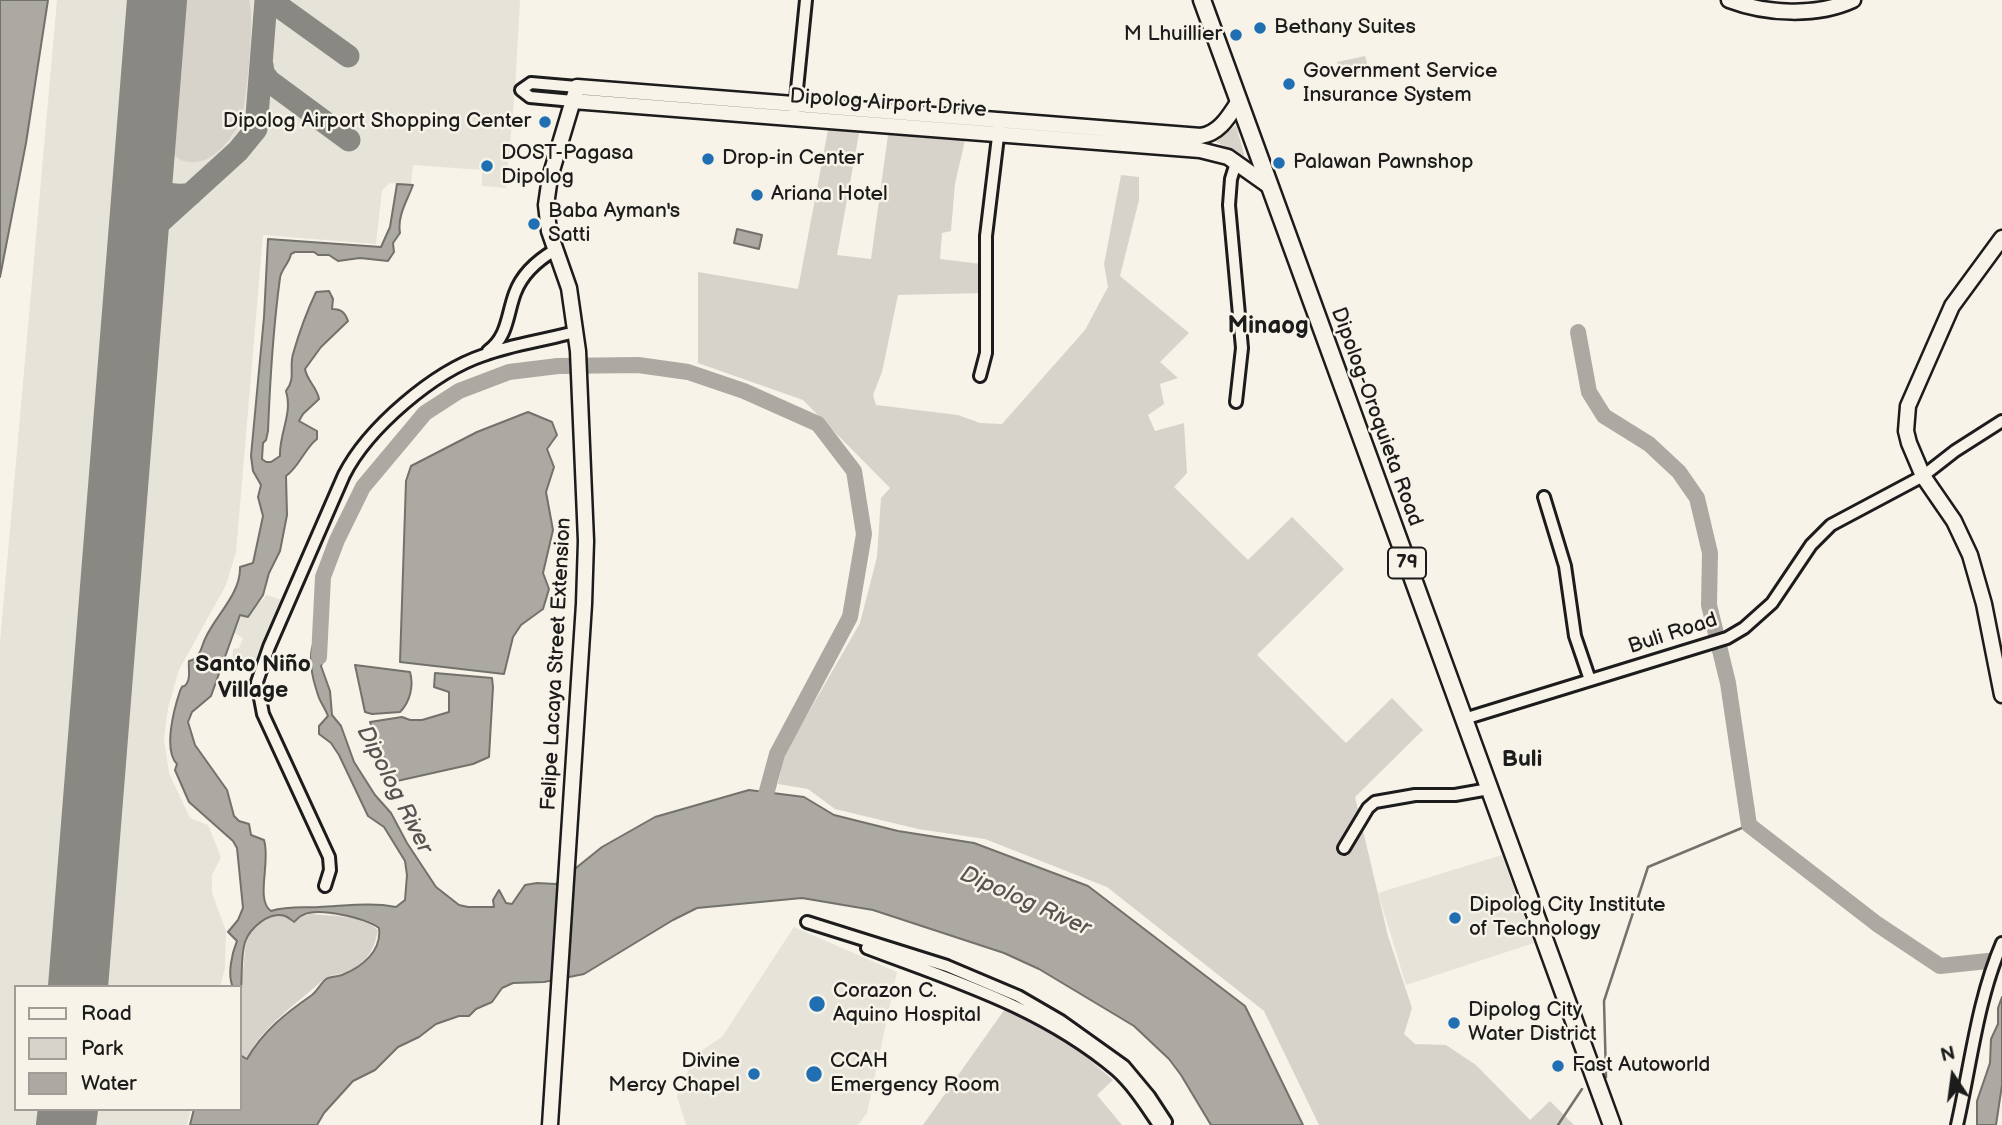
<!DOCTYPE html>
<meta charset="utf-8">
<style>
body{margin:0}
#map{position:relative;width:2002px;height:1125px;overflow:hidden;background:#f7f3e8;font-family:"Balsamiq Sans",sans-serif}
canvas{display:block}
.legend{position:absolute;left:14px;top:985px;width:228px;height:126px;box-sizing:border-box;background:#f7f3e8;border:2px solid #9f9d96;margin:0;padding:9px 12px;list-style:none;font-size:21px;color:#1c1c1c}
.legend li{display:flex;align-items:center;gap:14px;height:35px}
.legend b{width:35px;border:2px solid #9f9d96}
.north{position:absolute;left:1918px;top:1041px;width:70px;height:70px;-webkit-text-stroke:5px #f7f3e8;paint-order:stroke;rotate:347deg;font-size:19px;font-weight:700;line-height:28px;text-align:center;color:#1c1c1c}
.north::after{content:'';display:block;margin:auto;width:24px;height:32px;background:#1c1c1c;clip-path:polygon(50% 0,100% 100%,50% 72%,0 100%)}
</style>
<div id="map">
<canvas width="2002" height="1125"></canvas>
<ul class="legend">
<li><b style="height:9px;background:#f7f3e8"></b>Road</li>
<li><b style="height:19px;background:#d7d3cb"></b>Park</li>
<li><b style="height:19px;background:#aca9a2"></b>Water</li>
</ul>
<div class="north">N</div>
</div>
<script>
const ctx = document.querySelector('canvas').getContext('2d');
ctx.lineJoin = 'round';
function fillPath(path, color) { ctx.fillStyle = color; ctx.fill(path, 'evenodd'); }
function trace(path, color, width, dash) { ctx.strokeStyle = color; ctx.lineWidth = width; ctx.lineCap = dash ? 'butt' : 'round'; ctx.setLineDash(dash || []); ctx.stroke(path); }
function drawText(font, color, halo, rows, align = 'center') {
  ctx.font = font + ' "Balsamiq Sans",sans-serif'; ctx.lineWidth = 5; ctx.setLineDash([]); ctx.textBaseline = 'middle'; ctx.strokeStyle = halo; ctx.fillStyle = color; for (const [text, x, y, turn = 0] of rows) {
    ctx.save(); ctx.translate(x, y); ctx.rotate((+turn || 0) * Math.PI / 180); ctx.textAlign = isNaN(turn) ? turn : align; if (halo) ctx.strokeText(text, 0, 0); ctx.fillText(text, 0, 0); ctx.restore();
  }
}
fillPath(new Path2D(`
 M57,0H520L515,90L506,188L482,186V170L413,165L411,185L390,183L382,190L376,244L263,235L236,552L226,585L179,670L168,708L164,739L169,773L190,818L208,825L221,857L212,875V893L226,931L225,968L220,987H16V1109H191L187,1125H0V642Z
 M267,595L281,600L252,674L232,671L233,649L239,648L243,638L234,633L241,616L249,618L252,610Z
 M1502,855L1534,943L1406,985L1378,893Z
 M794,927L897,972L867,1113L858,1125H686L677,1096L695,1055L722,1037Z`), '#e6e3d9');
fillPath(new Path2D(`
 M185,0H249C255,18 247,99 241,119C235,135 215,161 196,162C186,163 178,160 172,153Z
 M1365,56L1369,70L1341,77L1337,62Z
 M1236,125L1244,154V156L1216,142Z
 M828,130L859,133L837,255L871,259L888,135L965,140L955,184L951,231L942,233L940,259L982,264L983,293L898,295L882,372L873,395L876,405L958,415L980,423L1002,424L1085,330L1108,287L1104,264L1121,175L1139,177V200L1120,276L1189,333L1160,362L1178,378L1160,384L1164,404L1148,415L1155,431L1184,423L1187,473L1174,487L1248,560L1292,517L1344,569L1257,655L1346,743L1392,698L1423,730L1355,797L1388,936L1412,1008L1404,1034L1415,1044L1446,1045L1476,1065L1530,1120L1550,1101L1574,1125H1319L1264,1011L1107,887L985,839L918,829L835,809L808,789L778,784L784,755L860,623L877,557L881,498L890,488L803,400L698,363V272L798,289Z
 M310,914C333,916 360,915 378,930C374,952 365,965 343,973C336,975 328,975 323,980C300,1001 259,1029 248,1057L243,1058L240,1054V999L246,942L251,932L264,920L274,916H285L293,923L302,917Z
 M1007,1006L1068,1041L1113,1080L1097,1095L1122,1125H923Z`), '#d7d3cb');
const water = new Path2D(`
 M0,0H48L26,143L0,277Z
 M397,184L413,185C407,201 397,216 400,233L393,243L394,252L388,261L360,258L338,261L329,255H318L314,252H295L291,254C289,264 281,269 280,278C273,329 270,380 268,431L266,440L263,443L262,459L266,462H271L280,456C279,433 293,414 286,391C296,379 289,368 293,354C299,333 307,311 316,292L329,291L333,299L332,309C342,309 345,313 348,321L321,347L305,369C307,381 317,387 319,399L303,414L299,421L317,431V439C304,449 300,466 286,476L287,515L280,551L269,573L263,595L248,617L240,615L211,696L192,712L188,722L195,745L227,790L234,816L239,821L249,824L251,835L264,840C271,862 255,900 271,911C288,906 301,908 319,907C345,906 371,902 396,907L405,900L407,875L405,861L384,827L368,816L339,755L331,743L319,734V726L328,716C325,708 320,702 318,695C312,677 307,657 315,639L322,637L325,656L321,666L330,691L332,715L341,726L354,762L375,795L391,813L407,843L436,887L459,905L468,907H494L493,900L499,890L506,903L512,904L525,885L537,883L556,884L602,847L655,817L749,790L804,797L834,815L898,831L974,843L1088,886L1245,1006L1303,1125H1211L1181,1075L1169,1059L1134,1026L1039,969L1004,953L873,910L802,898L697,908L673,920L584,974L544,982L513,983L502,988L492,1002L476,1009L469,1016H459L436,1024L419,1037L398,1047L375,1070L353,1081L324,1113L317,1125H190L194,1109H240V1055L247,1059C263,1031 286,1013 312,995C318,990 321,983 326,979C331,976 337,977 342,975C362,967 382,951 379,928C365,918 319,907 303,915C299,916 297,920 294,922C291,920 288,917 285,916C269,911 250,928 245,942C240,959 243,980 240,998V987H233C227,975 232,953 237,941L228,932L238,920L243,908L237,848L233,841L189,802L175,770L177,764C163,750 174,709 180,691C184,681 182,691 187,683C191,677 188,667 189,661C195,659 194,660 198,655C202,650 202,645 205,639C215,616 241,594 240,567L253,563L263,516L258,497L261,485L253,471L251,456L264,317L268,239L381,247L390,227Z
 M737,229L762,235L759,249L734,243Z
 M528,412L552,422L557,435L547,449L554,467L546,492L553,530L543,573L549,589L543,609L521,625L513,637L504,674L400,662L406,481L411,466L477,432Z
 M355,665L410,672C414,686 410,702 400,712L372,714L365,712Z
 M435,673L492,678L493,687L489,757L473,764L397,781L391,776L370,722L402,717L410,720H422L449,712V692L434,687Z
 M2002,997V1085L1996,1125H1977V1101L1990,1063L1991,1039L1998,1024V1008Z`);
fillPath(water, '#aca9a2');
trace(water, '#72716c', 2);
trace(new Path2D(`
 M1606,1077L1604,1001L1648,867L1749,825
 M1558,1125L1582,1089`), '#72716c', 2.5);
trace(new Path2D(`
 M1578,332L1589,392L1604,416L1649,444L1679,472L1697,498L1710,553L1709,605L1728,683L1749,825L1877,924L1940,966L1988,961
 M319,657L323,577L337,540L363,487L425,413L459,391L509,372L558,366L638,365L688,372L744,391L818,424L854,471L864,534L850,617L777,754L761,813`), '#aca9a2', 16);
trace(new Path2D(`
 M270,0L348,56
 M262,65L263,73L269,81L349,140
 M143,174C157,192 169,198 191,194
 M136,259L150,231L238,151L256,129L266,0`), '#8a8882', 23);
trace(new Path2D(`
 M78,987L157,0
 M66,1125L68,1109`), '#8a8882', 60);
const minor = new Path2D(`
 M573,101L530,97L521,90L531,83L577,87
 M795,109L806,0
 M488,351C508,337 507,314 515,293C522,274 538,260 555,250
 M980,376L986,353V236L1000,120
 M1236,402L1242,348L1229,205L1231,179L1236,163
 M1544,497L1565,566L1575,636L1590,680
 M1464,719L1727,638L1744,628L1772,603L1811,545L1831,525L1923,476L1955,451L2002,421
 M1344,848L1368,808L1375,802L1415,795H1455L1489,789
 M325,886L330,870L329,857L263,714L257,682L269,647L344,475C368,428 433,372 484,355C510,345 540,341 567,334
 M807,922L947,966L1018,996L1061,1021L1124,1066L1149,1096L1166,1122
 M867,948C954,981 1043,1008 1116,1070C1133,1085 1146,1106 1159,1125
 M1957,1125C1971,1064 1977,1001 2002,943`);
const major = new Path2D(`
 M1729,0C1766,14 1816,17 1853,0
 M573,101L1200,150L1228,157L1269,186
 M2002,238L1952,306L1908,406L1906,431L1909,443L1923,476L1954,521L1970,555L1984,604L2002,695
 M550,1125L584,604L586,541L578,351L569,288L549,231L546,205L550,177L577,87L1201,136C1220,133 1229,116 1239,101`);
const highway = new Path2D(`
 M1202,0L1612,1125`);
trace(minor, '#1c1c1c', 16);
trace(major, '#1c1c1c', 19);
trace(highway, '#1c1c1c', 21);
trace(minor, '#f7f3e8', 10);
trace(major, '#f7f3e8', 14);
trace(highway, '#f7f3e8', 16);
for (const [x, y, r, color] of [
 [1260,28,7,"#1f6fb2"],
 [1236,35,7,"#1f6fb2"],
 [1289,84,7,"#1f6fb2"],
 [545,122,7,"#1f6fb2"],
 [708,159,7,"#1f6fb2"],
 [1279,163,7,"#1f6fb2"],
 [487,166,7,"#1f6fb2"],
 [757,195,7,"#1f6fb2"],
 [534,224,7,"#1f6fb2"],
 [1455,918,7,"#1f6fb2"],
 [817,1004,9,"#1f6fb2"],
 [1454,1023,7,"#1f6fb2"],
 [1558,1066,7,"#1f6fb2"],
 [754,1074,7,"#1f6fb2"],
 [814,1074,9,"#1f6fb2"]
]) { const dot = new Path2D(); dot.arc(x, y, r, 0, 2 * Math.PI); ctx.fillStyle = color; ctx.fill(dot); trace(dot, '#f7f3e8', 2.5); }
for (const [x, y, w] of [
 [1407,563,38]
]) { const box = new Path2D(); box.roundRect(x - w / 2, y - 15.5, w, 31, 5); ctx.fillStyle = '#f7f3e8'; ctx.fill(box); trace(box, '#1c1c1c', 2); }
drawText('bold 19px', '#1c1c1c', null, [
 ["79",1407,563]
]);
drawText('21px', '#1c1c1c', '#f7f3e8', [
 ["Bethany Suites",1274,28],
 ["M Lhuillier",1222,35,"right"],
 ["Government Service",1303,72],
 ["Insurance System",1303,96],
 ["Dipolog Airport Shopping Center",531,122,"right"],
 ["DOST-Pagasa",501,154],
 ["Dipolog",501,178],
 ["Drop-in Center",722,159],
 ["Palawan Pawnshop",1293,163],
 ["Ariana Hotel",771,195],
 ["Baba Ayman's",548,212],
 ["Satti",548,236],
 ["Dipolog City Institute",1469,906],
 ["of Technology",1469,930],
 ["Corazon C.",833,992],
 ["Aquino Hospital",833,1016],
 ["Dipolog City",1468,1011],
 ["Water District",1468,1035],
 ["Divine",740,1062,"right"],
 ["Mercy Chapel",740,1086,"right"],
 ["CCAH",830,1062],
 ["Emergency Room",830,1086],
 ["Fast Autoworld",1572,1066]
], 'left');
drawText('21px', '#1c1c1c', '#f7f3e8', [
 ["Dipolog Airport Drive",888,104,4],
 ["Dipolog-Oroquieta Road",1376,417,70],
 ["Buli Road",1673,634,-18],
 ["Felipe Lacaya Street Extension",557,664,-87]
]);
drawText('bold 23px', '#1c1c1c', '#f7f3e8', [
 ["Santo Niño",253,665],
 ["Village",253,691],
 ["Buli",1522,760]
]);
drawText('italic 23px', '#565452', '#f7f3e8', [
 ["Dipolog River",394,790,63],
 ["Dipolog River",1025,902,24]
]);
drawText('bold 24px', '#1c1c1c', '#f7f3e8', [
 ["Minaog",1268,327]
]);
</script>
